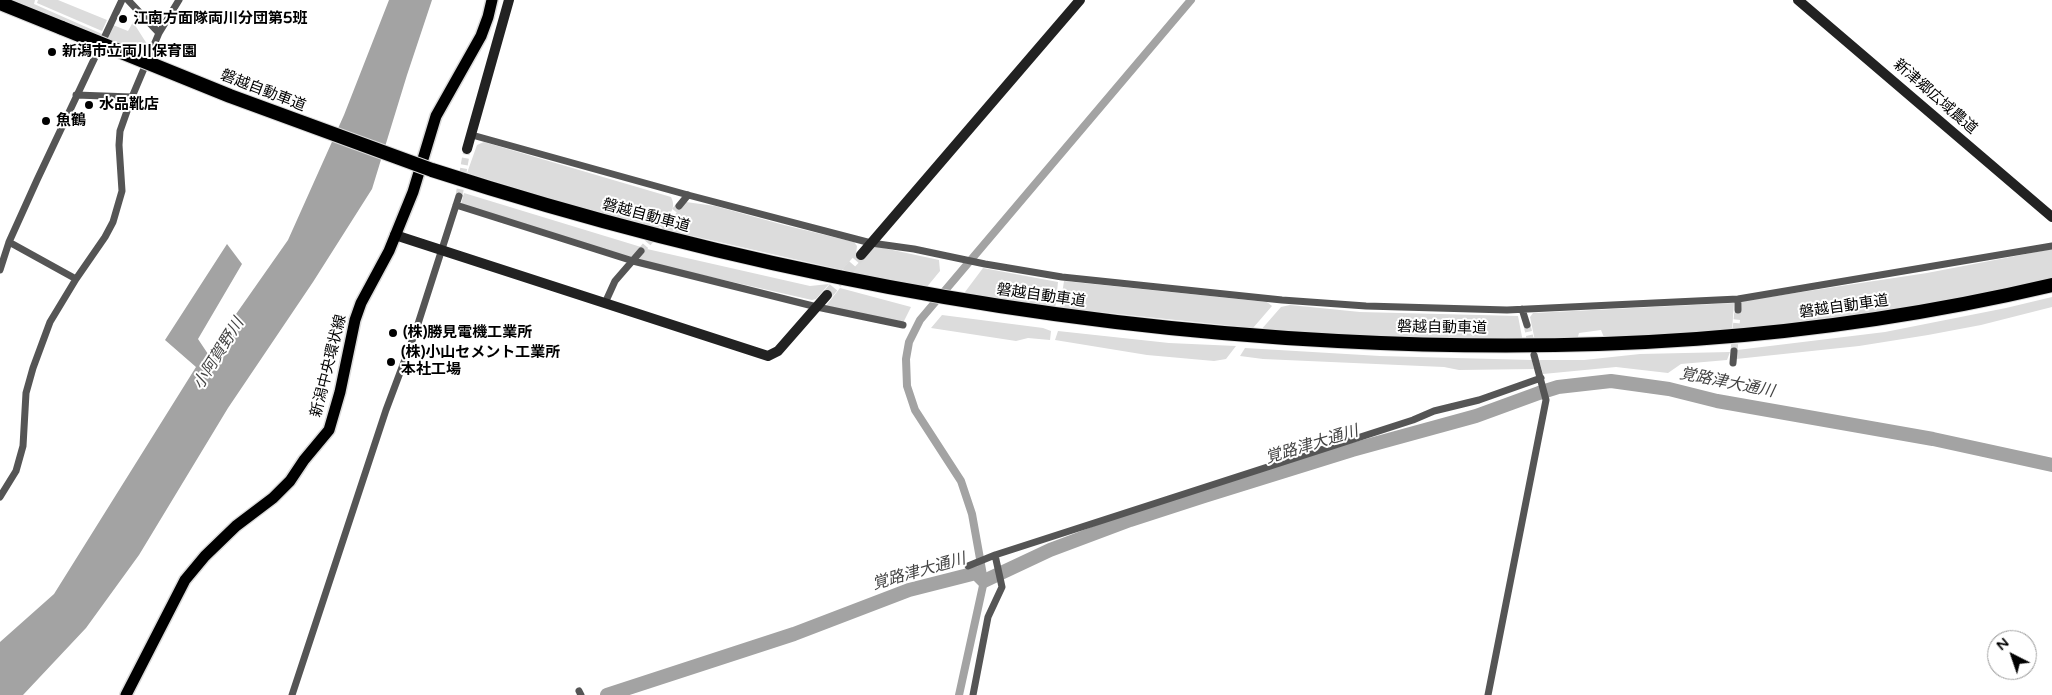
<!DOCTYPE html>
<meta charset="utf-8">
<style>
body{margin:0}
#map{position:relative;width:2052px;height:695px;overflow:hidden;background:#fff;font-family:"Varela Round",sans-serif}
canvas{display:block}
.north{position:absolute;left:1987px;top:630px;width:50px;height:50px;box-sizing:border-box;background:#fff;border:1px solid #999;border-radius:50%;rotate:319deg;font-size:14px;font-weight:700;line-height:20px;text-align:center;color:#000}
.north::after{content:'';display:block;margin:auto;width:18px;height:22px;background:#000;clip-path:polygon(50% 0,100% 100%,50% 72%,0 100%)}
</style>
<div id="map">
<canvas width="2052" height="695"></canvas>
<div class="north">N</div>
</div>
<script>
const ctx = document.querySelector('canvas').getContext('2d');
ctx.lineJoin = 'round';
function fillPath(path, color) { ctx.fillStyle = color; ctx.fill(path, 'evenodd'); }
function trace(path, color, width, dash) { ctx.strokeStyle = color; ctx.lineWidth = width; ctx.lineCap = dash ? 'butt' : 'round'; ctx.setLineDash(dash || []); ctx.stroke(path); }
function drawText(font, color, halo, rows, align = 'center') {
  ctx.font = font + ' "Varela Round","Noto Sans JP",sans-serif'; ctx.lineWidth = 4; ctx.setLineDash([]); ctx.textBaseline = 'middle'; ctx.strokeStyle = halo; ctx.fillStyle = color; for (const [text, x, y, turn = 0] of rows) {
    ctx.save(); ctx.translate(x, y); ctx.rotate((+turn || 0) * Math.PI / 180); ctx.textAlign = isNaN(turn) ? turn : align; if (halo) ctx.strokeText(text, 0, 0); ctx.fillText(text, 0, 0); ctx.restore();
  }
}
fillPath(new Path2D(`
 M9,0H35L34,4L102,34L100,38Z
 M38,0H58L107,20L102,31L37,3Z
 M133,22L147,44L141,54L106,38L113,25L128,31Z
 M484,142L671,197C678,210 666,218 658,228L558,201L467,173L477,145Z
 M464,193L641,247L631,259L461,204Z
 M686,202L715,206L784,225L854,242L857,246L856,254L842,270L662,229Z
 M874,246L939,260L940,271L926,288L912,287L850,272Z
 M647,249L810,286L829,284L816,299L812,300L636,260Z
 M2052,249V278C1949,304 1845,317 1739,330L1742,301L1927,273Z
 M983,268L1058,282L1055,311L962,296Z
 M1064,281L1267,302L1272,306L1253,328L1060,308Z
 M840,288L911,307L903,323L825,307Z
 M2052,297V307L1981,325L1928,335L1859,346L1736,359L1737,350L1885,332L2006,308Z
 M1734,303L1732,331L1605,340L1601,330L1579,333L1577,340L1535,341L1530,317L1533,313Z
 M1290,305L1360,312L1518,316L1523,342L1448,340L1260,331L1281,307Z
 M942,315L1043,328L1051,331L1050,340L1028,338L1016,341L931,328Z
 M1058,331L1169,343L1236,346L1226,359L1214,361L1147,355L1055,340Z
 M1245,348L1380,356L1532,360L1534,369L1459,370L1444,367L1263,359L1240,356Z
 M1730,352L1727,360L1681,364L1668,373L1616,367L1543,374L1539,360H1584L1640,354Z`), '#dcdcdc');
fillPath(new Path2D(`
 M389,0H432L407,75L372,189L313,282L228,408L139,555L86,628L23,695H0V642L54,594L196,367L165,340L227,244L242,264L198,339L208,354L288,240L344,115Z`), '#a3a3a3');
trace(new Path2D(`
 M959,695L984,581L972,514L961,481L915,410L907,386L906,359L909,342L920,320L1191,0`), '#a3a3a3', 8);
trace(new Path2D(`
 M607,695L794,634L909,590L976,573L984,581L1050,550L1130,520L1204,496L1352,450L1476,416L1539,393L1558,387L1611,381L1669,389L1717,401L1933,439L2052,465`), '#a3a3a3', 14);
trace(new Path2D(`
 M459,196L467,149
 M641,251L679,206
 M1527,325L1532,347
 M1734,351L1738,310`), '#d9d9d9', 7, [7, 3.5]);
trace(new Path2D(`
 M827,295L861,255`), '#d9d9d9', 10, [10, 5]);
const primary = new Path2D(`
 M126,695L185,580L205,556L236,526L273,498L290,481L304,460L329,430L340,392L355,320L361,303L389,251L413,192L436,116L481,36L488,17L492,0`);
const highway = new Path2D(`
 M0,3L62,28
 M432,170C726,265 1029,325 1338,341C1581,354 1814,341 2052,285`);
trace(primary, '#dbdbdb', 14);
trace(highway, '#dbdbdb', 16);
trace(new Path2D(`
 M128,0L159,33
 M76,95L132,97
 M472,135L688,195L871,243L914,249L985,264L1062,277L1282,300L1366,306L1507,310L1738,299L2052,246
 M456,205L633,261L817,307L903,325
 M679,206L688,195
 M9,242L76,279
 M0,270L9,242L37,180L122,0
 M605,303L615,281L641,251
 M1522,309L1527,325
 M1738,310V299
 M1733,363L1734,351
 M0,497L16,471L23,446L26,393L33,368L50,322L76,279L105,237L113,222L122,191L119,145L120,131L132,97L159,33L179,0
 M968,566L995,555L1413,420L1434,411L1479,400L1541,378
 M579,691L581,695
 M292,695L386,410L416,330L459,196
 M973,695L988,617L1002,587L995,555
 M1488,695L1546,400L1534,355`), '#555', 7);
trace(new Path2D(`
 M1798,0L2052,217
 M467,149L509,0
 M395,235L768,356L778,351L827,295
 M861,255L1080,0`), '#222', 10);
trace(primary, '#000', 11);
trace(highway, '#000', 14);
const highwayBridge = new Path2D(`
 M62,28L230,96L432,170`);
trace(highwayBridge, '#dbdbdb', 16, []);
trace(highwayBridge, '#000', 14);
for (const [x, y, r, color] of [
 [123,19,5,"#000"],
 [52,52,5,"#000"],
 [89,105,5,"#000"],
 [46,121,5,"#000"],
 [393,333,5,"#000"],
 [391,362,5,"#000"]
]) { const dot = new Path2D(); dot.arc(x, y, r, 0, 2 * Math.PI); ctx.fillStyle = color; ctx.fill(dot); trace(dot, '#fff', 2); }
drawText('bold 15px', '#000', '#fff', [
 ["江南方面隊両川分団第5班",133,19],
 ["新潟市立両川保育園",62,52],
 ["水品靴店",99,105],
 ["魚鶴",56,121],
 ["(株)勝見電機工業所",403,333],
 ["(株)小山セメント工業所",401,353],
 ["本社工場",401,370]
], 'left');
drawText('15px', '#000', '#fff', [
 ["磐越自動車道",263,91,21],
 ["新津郷広域農道",1935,97,41],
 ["磐越自動車道",646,216,15],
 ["磐越自動車道",1041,296,8],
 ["磐越自動車道",1844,307,-8],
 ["磐越自動車道",1442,328,1],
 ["新潟中央環状線",329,366,-76]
]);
drawText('italic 16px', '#444', '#fff', [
 ["小阿賀野川",219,354,-58],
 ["覚路津大通川",1727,383,11],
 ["覚路津大通川",1312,445,-17],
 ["覚路津大通川",919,572,-16]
]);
</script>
